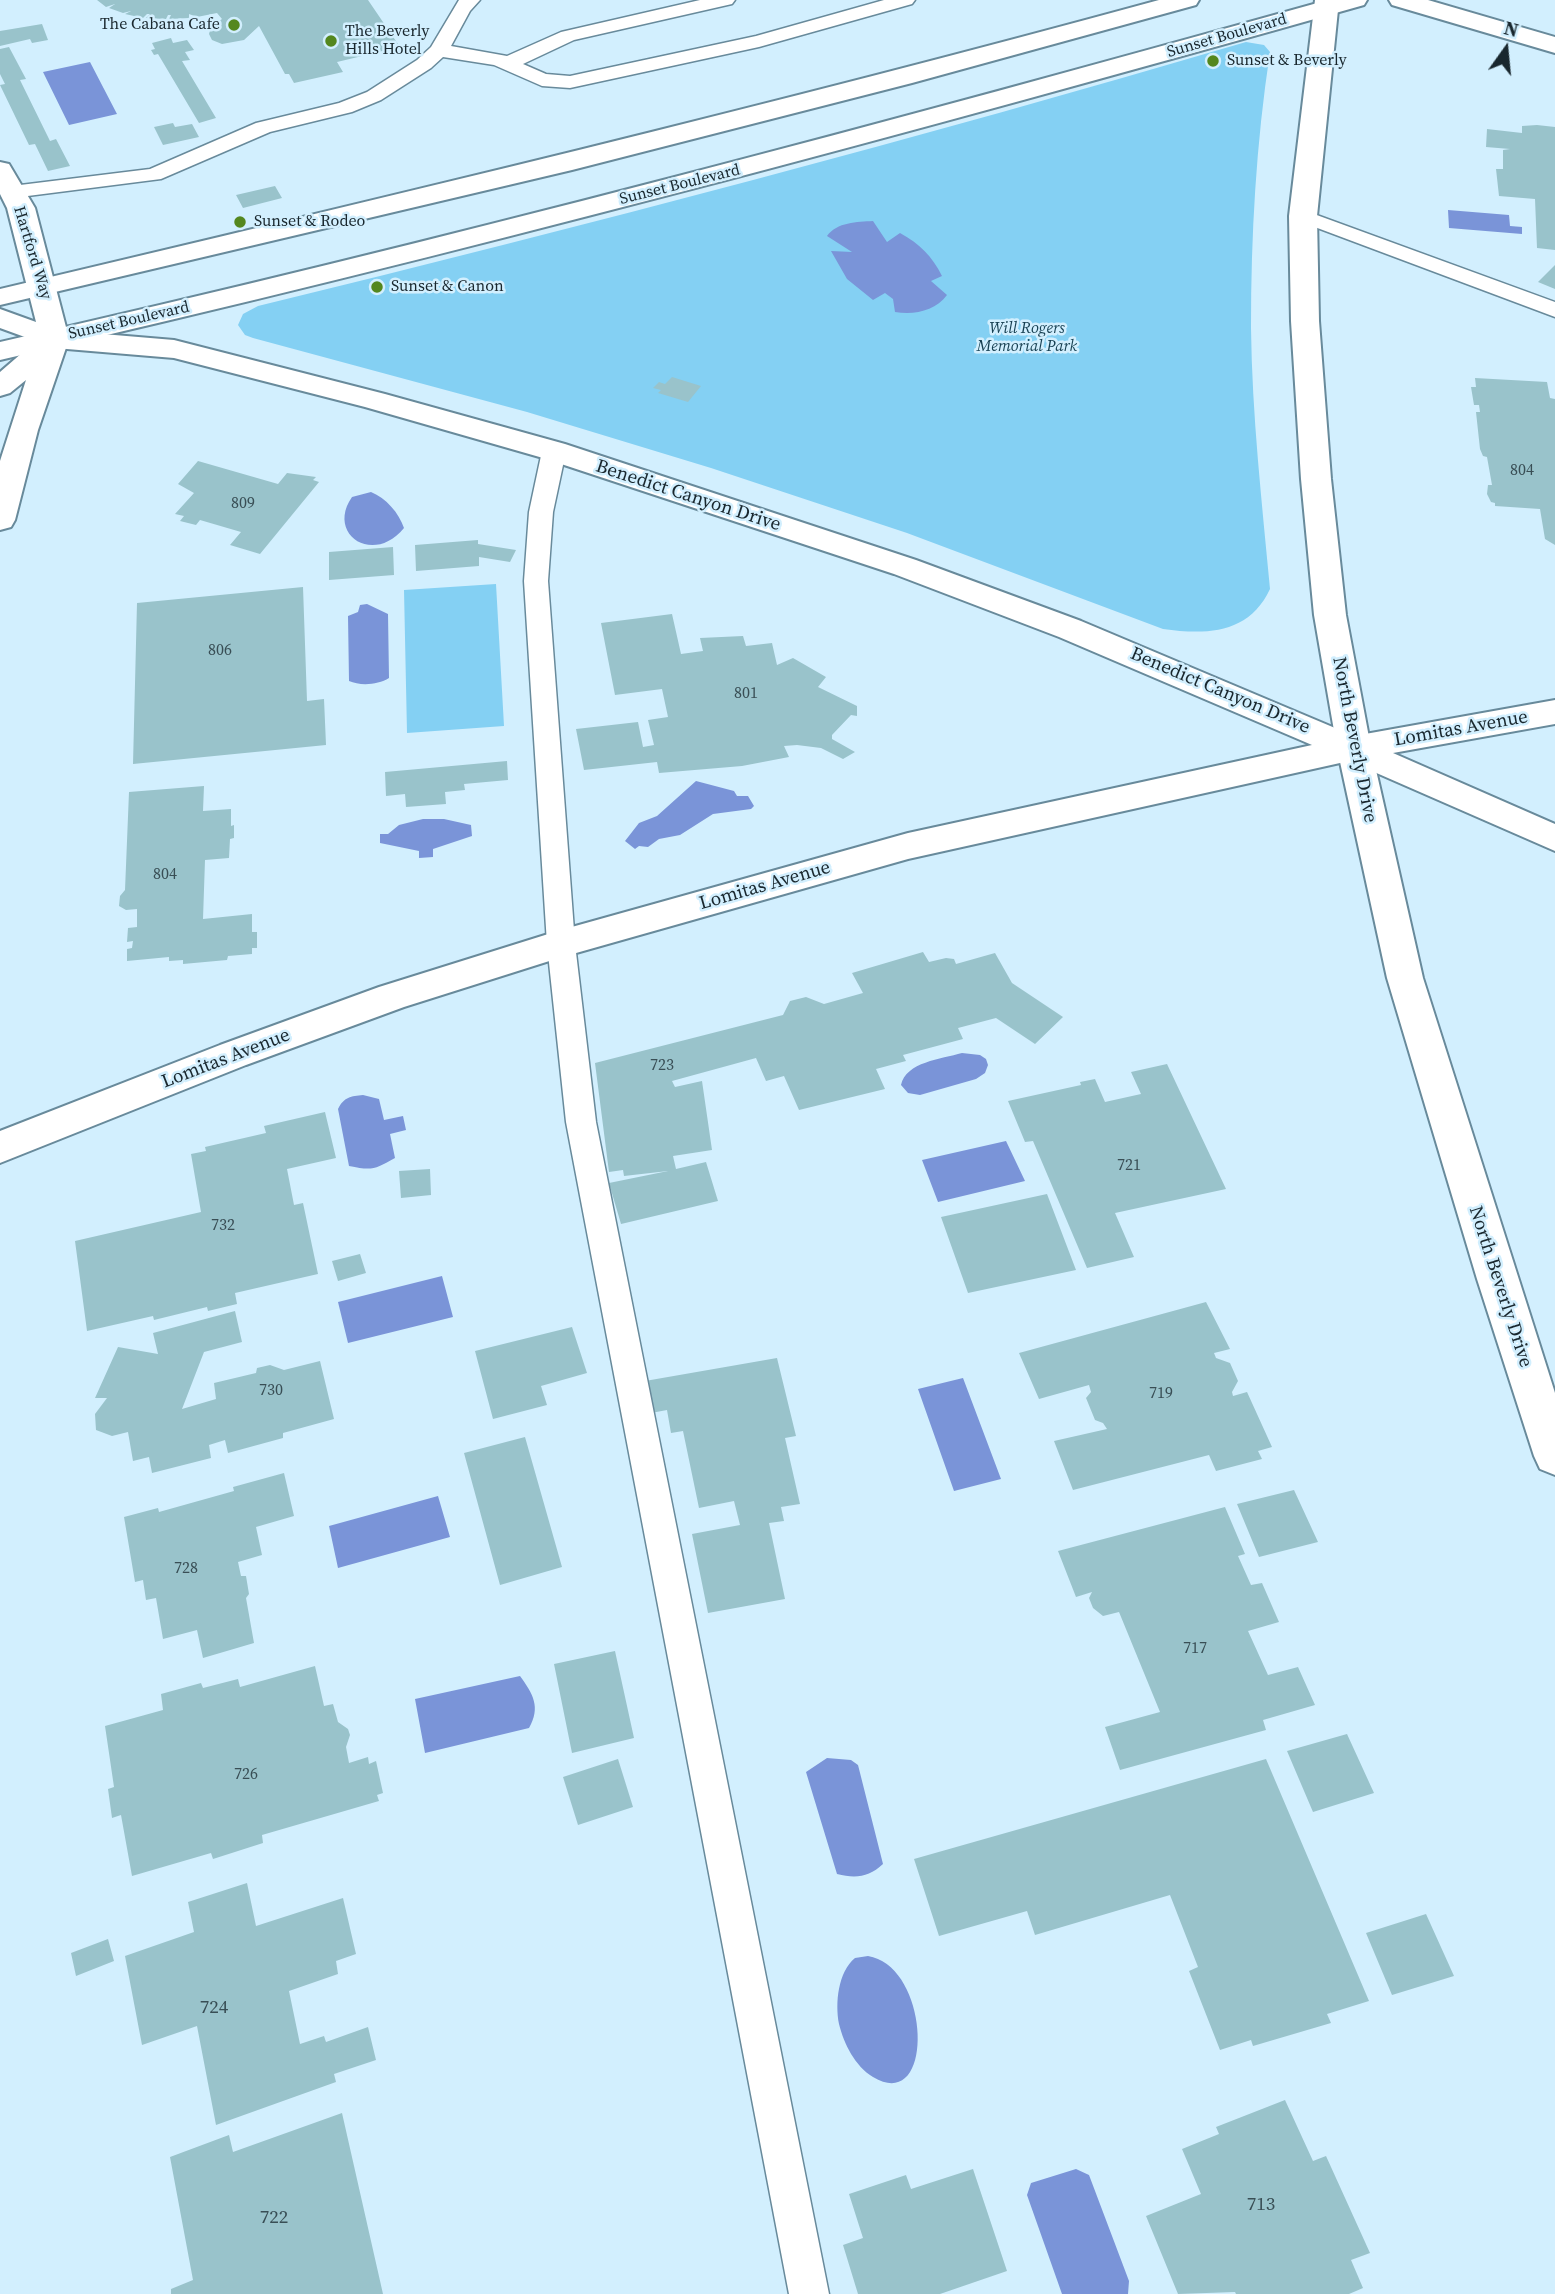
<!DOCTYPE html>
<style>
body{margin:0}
#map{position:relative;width:1555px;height:2294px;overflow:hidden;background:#d2effe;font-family:"Source Serif 4",serif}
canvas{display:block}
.north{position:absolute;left:1471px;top:14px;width:70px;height:70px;-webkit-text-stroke:5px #d2effe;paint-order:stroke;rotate:15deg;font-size:19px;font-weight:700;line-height:28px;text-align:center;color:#19272e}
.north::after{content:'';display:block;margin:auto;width:24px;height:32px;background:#19272e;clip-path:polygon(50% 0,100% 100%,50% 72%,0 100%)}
</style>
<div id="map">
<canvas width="1555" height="2294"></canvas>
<div class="north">N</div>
</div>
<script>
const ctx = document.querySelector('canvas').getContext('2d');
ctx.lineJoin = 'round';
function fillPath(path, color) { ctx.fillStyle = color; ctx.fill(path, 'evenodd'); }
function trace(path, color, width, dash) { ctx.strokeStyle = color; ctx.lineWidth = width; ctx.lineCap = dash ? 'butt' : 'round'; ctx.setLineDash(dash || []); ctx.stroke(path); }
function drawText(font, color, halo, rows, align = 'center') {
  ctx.font = font + ' "Source Serif 4",serif'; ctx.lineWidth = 5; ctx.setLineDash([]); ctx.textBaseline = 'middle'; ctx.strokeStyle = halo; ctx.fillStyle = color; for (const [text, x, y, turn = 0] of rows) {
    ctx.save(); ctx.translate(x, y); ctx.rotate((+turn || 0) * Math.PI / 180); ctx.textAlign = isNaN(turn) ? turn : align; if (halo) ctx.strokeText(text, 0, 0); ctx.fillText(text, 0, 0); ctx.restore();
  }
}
fillPath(new Path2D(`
 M1246,42L1264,45L1270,52C1256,144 1251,235 1251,328C1252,415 1262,503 1270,589C1249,634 1207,635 1163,629L907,533L711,468L527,412L253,338L245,335L238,325L243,314L258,306C589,225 918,139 1246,42Z
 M496,584L504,726L407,733L404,590Z`), '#84d0f3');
fillPath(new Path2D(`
 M90,62L117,114L69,125L43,72Z
 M1448,210L1509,215L1510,226L1522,227V234L1449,228Z
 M873,221L887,242L900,233C920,244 932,256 942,276L931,281L947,295C935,311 915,315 895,312L893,299L885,293L873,300L847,279L831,251L852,252L827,236C837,222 857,222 873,221Z
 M371,492C386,498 399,513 404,528C373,566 326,534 352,497Z
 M367,604L388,614L389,678C378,685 360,686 349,681L348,616L358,612L360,605Z
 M696,781L734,791L737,796H748L754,806L751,809L713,814L680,835L659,839L648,847L639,846L635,849L625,841L639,823L657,816Z
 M423,819H444L471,825L472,836L433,849V857L419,858V851L380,843V834H388L399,825Z
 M962,1053L980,1055L986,1059L988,1065L985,1073L976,1079L920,1095L908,1093L901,1085C906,1062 941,1059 962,1053Z
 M363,1095L379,1099L384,1120L403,1116L406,1130L390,1134L395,1158C375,1169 373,1171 349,1166L338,1109C344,1097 351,1096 363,1095Z
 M1006,1141L1025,1181L938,1202L922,1160Z
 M442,1276L453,1317L348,1343L338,1302Z
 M963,1378L1001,1479L954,1491L918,1389Z
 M438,1496L450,1537L338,1568L329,1526Z
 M520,1676C533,1694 541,1707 529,1728L425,1753L415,1699Z
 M827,1758L851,1760L858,1765L883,1864C869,1877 856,1879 837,1874L806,1772Z
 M868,1956C931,1966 936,2115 873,2077C855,2066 844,2044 839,2024C835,2003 838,1972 855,1958Z
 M1076,2169L1089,2175L1129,2281L1128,2294H1062L1027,2195L1031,2183Z`), '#7a94d8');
fillPath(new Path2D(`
 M97,0H368L400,47L337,62L343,72L294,83L289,74H285L259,26L244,40L222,44L212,40L209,34L211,27L222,19L217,13L197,17L189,14V18L169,19L171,15H168L166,19L146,18L150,14H147L143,18L125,14L131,11L123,13L109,8L115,4L106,7Z
 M42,24L48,40L32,43L30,39L0,46V31Z
 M171,38L173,43L187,40L194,50L185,52L190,60L182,61L216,118L199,123L158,54L154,55L151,50L155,49L152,43Z
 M9,47L26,79L20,80L50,141L56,139L70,166L48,171L35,144L29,145L0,85L5,84L0,74V49Z
 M173,123L175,127L192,124L199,137L163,145L154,127Z
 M1537,125L1555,127V250L1537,248L1535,199L1499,196L1496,169H1503V150L1510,149L1486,147L1487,129L1522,133V126Z
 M275,186L282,198L243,208L236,195Z
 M1555,265V289L1538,282Z
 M672,377L701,386L688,402L658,393L661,390L653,388L659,382L665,384Z
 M1475,378L1547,382L1550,398L1555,399V545L1545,539L1540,509L1495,506V503L1491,502L1487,494L1488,485H1492L1487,457L1483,456L1480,449L1476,412H1480L1479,405H1474L1471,387H1476Z
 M198,461L278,484L287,473L316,477L313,480L319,482L260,554L230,545L241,532L200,520L196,525L180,521L184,516L175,514L194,493L178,484Z
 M478,540V544L516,550L510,562L479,557V566L416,571L415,545Z
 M393,547L394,575L329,580V552Z
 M303,587L307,701L324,699L326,745L133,764L137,603Z
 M672,614L681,654L703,651L700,638L743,636L746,646L772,643L777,665L793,658L826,677L818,687L857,706V716L851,715L832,735V739L855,752L843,759L821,748L797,745L784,746L789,757L742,766L659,773L657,762L584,770L576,729L638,722L643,747L654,745L648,720L668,717L662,689L615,695L601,623Z
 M507,761L508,780L464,784L465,790L445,792L446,804L406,807L405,794L386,796L385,772Z
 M204,786L203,811L231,809V826L234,825V838L230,839L229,858L205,860L203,919L252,914V932H257V948H252V954L228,956L227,960L183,964V960L169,961V957L127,961V949L132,948L133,941L127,942L128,928L137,927V909L126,910L119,906L120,896L125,890L129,792Z
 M923,952L929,962L946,958L954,959L956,964L995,953L1012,983L1063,1017L1035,1044L996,1018L958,1028L963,1039L903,1055L906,1061L876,1069L885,1089L799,1110L784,1076L766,1081L756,1058L672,1081L675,1087L702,1081L712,1150L673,1156L676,1169L706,1162L718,1201L621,1224L609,1183L668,1171L624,1176L623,1170L609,1172L595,1063L783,1015L790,1001L806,997L824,1004L863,993L852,973Z
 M1167,1064L1226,1189L1115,1213L1134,1257L1087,1268L1033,1141L1025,1142L1008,1101L1081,1085L1080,1082L1095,1079L1105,1102L1141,1094L1131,1072Z
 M325,1112L336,1158L287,1169L294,1205L303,1203L318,1274L235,1293L237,1304L208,1311L207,1307L154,1320L153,1316L87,1331L75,1241L201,1212L191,1154L206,1151L205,1147L266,1133L264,1126Z
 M430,1169L431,1195L401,1198L399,1171Z
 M1047,1194L1076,1270L968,1293L941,1217Z
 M360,1254L366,1273L338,1281L332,1261Z
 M1206,1302L1230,1349L1214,1353L1216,1358L1230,1363L1238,1381L1232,1392L1233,1396L1247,1392L1272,1447L1258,1451L1262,1459L1216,1471L1209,1455L1073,1490L1054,1441L1107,1429L1103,1423L1095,1420L1086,1398L1091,1392L1089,1385L1039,1399L1019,1353Z
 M235,1311L242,1342L204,1352L182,1409L216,1399L214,1383L256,1373L257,1368L270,1365L284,1370L320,1361L334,1419L283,1433V1438L228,1453L225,1440L209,1445L211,1458L152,1473L149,1457L133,1461L128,1432L112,1436L96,1430L95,1414L107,1398H95L118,1347L158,1354L153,1333Z
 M572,1327L587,1373L541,1386L547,1405L493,1419L475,1351Z
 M777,1358L796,1436L785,1438L800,1504L781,1507L784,1521L769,1523L785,1599L708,1613L692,1534L740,1525L734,1501L699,1508L683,1431L671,1433L667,1410L651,1413L645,1381Z
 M525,1437L562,1567L500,1585L464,1453Z
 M284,1473L294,1516L256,1527L262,1555L238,1562L241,1576H246L249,1594L246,1598L254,1643L203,1658L197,1630L163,1639L156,1598L146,1600L143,1580L135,1582L124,1517L158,1508L159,1512L234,1491L233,1487Z
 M1294,1490L1318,1542L1259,1557L1237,1504Z
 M1225,1507L1245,1554L1238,1556L1251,1585L1262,1583L1279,1622L1248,1631L1268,1675L1298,1667L1315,1705L1263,1720L1266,1730L1120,1770L1105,1727L1160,1712L1119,1612L1103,1616L1093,1608L1089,1598L1092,1592L1076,1597L1058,1551Z
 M615,1651L634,1738L572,1753L554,1664Z
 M315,1666L324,1706L333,1704L338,1722L348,1729L350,1735L346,1747L349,1763L368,1757L369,1764L376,1761L383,1793L377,1795L379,1801L262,1835L263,1843L213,1859L211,1853L132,1876L121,1815L112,1818L108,1789L114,1787L105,1726L163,1710L161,1694L201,1683L203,1688L238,1679L240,1687Z
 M1347,1734L1374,1793L1313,1812L1287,1751Z
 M618,1759L633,1807L578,1825L563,1777Z
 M1266,1759L1369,2001L1327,2014L1331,2023L1253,2046L1251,2040L1220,2050L1189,1971L1198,1967L1170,1895L1035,1935L1027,1911L939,1936L914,1859Z
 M247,1883L256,1926L343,1898L356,1954L336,1961L338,1974L289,1991L300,2044L324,2036L326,2042L368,2027L376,2060L334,2074L336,2082L216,2125L197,2026L142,2045L125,1956L194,1932L188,1902Z
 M1426,1914L1454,1976L1392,1995L1366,1933Z
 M108,1939L114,1961L76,1976L71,1953Z
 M1285,2100L1313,2161L1326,2156L1370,2253L1351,2260L1363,2288L1349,2294H1236L1235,2292L1178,2294L1146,2216L1201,2194L1182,2149L1219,2134L1216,2127Z
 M342,2113L383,2294H171V2289L193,2280L170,2157L229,2135L233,2152Z
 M973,2169L1007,2271L940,2294H858L843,2245L863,2238L849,2194L906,2175L911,2189Z`), '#99c3cb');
const service = new Path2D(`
 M459,0H480L470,11L451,46L507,56L561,32L700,0H735L732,4L574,40L523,64L546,74L570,76L756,36L884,0H915L912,4L759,47L570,88L542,86L494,65L443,57L431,68L381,100L352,112L270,132L161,179L12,198L5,196L2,192L5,188L12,186L150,169L256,123L339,103L367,92L417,60L431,47Z
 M1303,210L1555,302V317L1296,220L1292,216L1296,212Z
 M554,444L562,446L566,451L553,512L548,581L575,944L596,1122L829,2294H789L566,1122L547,944L524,581L529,512L542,451L546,446Z`);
const minor = new Path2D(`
 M1389,0H1428L1555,37V53L1392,5Z
 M0,162L9,164L35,208L67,331L174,340L385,394L565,444L916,560L1081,621L1354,736L1555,700V724L1393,753L1555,824V851L1349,761L908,859L562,957L404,1007L246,1065L0,1163V1131L220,1045L379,987L561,930L908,833L1312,745L1059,637L894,574L543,458L365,407L174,358L55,348L0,328V309L36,322L7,208L0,194Z`);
const tertiary = new Path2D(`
 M1315,0H1339L1317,216L1319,321L1331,479L1346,615L1371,748L1423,978L1555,1393V1475L1540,1469L1534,1456L1477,1279L1387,978L1337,748L1314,615L1301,479L1291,321L1289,216Z
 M55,330L65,333L69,339L38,430L15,520L11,527L0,530V461L26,380L10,393L0,396V372L45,333Z`);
const secondary = new Path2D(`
 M1159,0H1199L1196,5L912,83L572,170L0,305V289C388,197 775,105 1159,0Z
 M1328,0H1367L1364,5C911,133 458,255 0,360V342C446,241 887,123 1328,0Z`);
trace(service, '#688a9b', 3);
trace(minor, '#688a9b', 4);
trace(tertiary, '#688a9b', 4);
trace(secondary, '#688a9b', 4);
fillPath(service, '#fff');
fillPath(minor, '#fff');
fillPath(tertiary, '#fff');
fillPath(secondary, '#fff');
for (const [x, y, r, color] of [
 [234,25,7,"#54871e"],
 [331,41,7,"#54871e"],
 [1213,61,7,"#54871e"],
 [240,222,7,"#54871e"],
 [377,287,7,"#54871e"]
]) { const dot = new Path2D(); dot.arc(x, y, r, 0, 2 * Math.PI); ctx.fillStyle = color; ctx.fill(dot); trace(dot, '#d2effe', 2.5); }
drawText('16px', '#19272e', '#d2effe', [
 ["The Cabana Cafe",220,25,"right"],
 ["The Beverly",345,32],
 ["Hills Hotel",345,50],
 ["Sunset & Beverly",1227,61],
 ["Sunset & Rodeo",254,222],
 ["Sunset & Canon",391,287]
], 'left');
drawText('16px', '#19272e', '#d2effe', [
 ["Sunset Boulevard",1227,36,-16],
 ["Sunset Boulevard",680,185,-14],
 ["Hartford Way",32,253,73],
 ["Sunset Boulevard",129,321,-13]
]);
drawText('italic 16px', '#163f51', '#d2effe', [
 ["Will Rogers",1027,329],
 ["Memorial Park",1027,347]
]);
drawText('16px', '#394e55', null, [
 ["804",1522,471],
 ["809",243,504],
 ["806",220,651],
 ["801",746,694],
 ["804",165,875],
 ["723",662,1066],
 ["721",1129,1166],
 ["732",223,1226],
 ["730",271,1391],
 ["719",1161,1394],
 ["728",186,1569],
 ["717",1195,1649],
 ["726",246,1775]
]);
drawText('19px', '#19272e', '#d2effe', [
 ["Benedict Canyon Drive",688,496,18],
 ["Benedict Canyon Drive",1220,691,23],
 ["Lomitas Avenue",1461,729,-10],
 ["North Beverly Drive",1354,740,79],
 ["Lomitas Avenue",765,886,-16],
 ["Lomitas Avenue",226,1059,-21],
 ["North Beverly Drive",1500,1287,72]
]);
drawText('19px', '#394e55', null, [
 ["724",214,2008],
 ["713",1261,2205],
 ["722",274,2218]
]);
</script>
